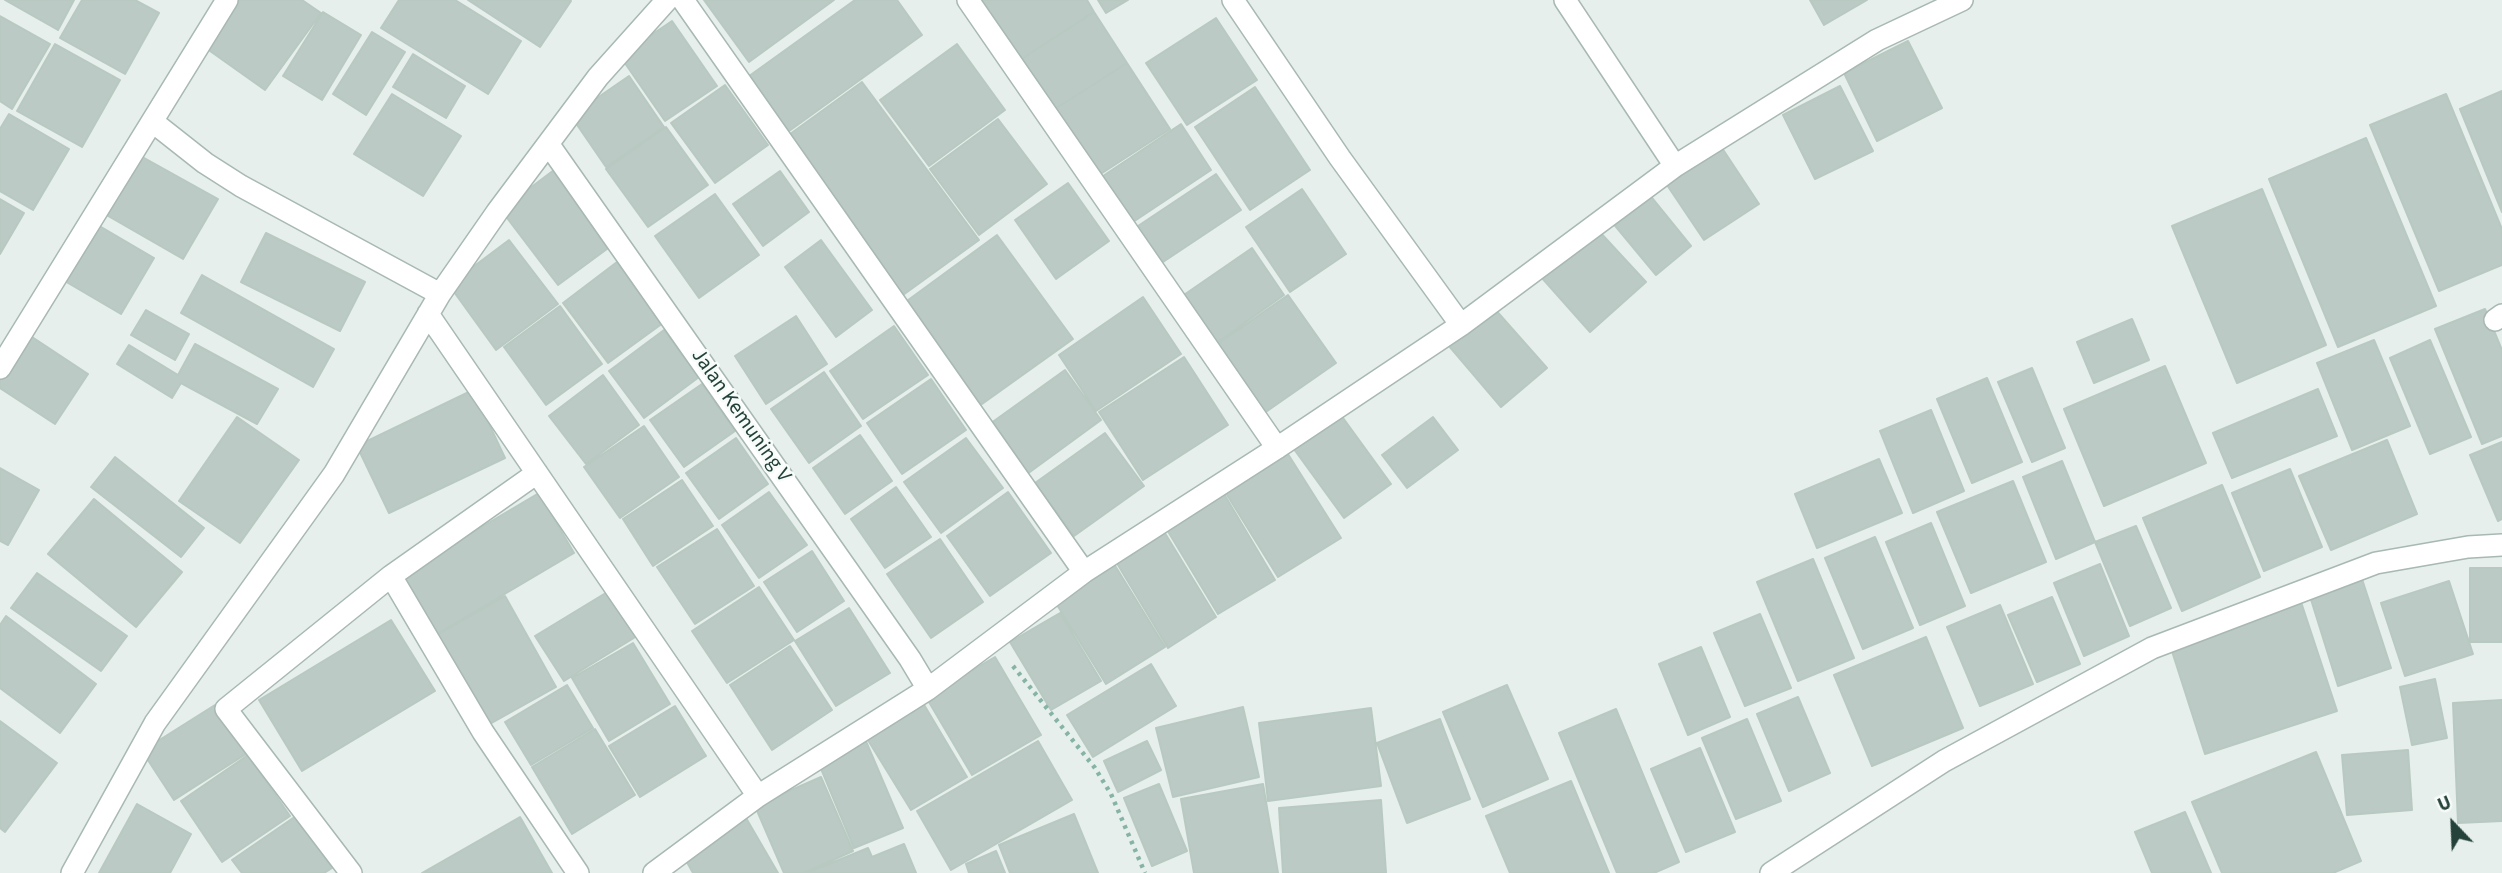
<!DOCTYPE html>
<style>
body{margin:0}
#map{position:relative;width:2502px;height:873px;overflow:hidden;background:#e6efeb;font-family:"Source Sans 3",sans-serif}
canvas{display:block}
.north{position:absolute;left:2418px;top:789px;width:70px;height:70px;-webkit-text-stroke:5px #f7fbf9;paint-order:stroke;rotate:337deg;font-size:19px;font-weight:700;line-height:28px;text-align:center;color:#24423a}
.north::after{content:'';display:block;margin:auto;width:24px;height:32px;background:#24423a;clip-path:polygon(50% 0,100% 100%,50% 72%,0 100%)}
</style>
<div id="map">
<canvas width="2502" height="873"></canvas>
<div class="north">U</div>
</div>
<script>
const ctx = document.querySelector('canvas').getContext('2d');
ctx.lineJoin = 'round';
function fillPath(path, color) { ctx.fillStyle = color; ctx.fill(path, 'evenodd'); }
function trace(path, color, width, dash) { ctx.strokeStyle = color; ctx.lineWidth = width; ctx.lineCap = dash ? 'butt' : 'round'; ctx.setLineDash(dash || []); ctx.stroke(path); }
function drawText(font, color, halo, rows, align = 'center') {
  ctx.font = font + ' "Source Sans 3",sans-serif'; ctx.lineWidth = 5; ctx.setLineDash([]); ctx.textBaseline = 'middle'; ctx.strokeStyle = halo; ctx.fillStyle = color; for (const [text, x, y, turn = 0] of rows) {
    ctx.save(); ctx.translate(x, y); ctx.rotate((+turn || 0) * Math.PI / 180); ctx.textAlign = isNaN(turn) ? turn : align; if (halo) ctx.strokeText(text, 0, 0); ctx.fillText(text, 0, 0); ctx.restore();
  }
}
const building = new Path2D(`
 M5,0H74L58,30Z
 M82,0H135L159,13L125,74L60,38Z
 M236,0H302L321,13L265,90L203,46Z
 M399,0H455L521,41L488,94L381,28Z
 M468,0H570L571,1L540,47Z
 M704,0H834L749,62Z
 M855,0H897L922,35L785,134L745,79Z
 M981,0H1087L1094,12L1020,60Z
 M1098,0H1128L1106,13Z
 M1810,0H1867L1824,25Z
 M323,12L361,35L322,100L283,76Z
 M1094,12L1127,63L1052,111L1020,60Z
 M0,16L50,44L12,109L0,101Z
 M1216,18L1257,80L1187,125L1146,63Z
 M672,21L717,86L665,121L620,56Z
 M372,32L405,52L366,115L333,94Z
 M1908,41L1942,108L1877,141L1844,73Z
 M55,44L120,80L82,147L17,111Z
 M957,44L1005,110L929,166L880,100Z
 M413,54L465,86L446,118L393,87Z
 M1127,63L1170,129L1096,177L1052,111Z
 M629,76L664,127L606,167L571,116Z
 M862,82L979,240L903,295L786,137Z
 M725,85L768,145L715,183L671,123Z
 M1840,86L1873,151L1815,179L1783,115Z
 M1255,87L1310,170L1250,210L1195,127Z
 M2502,91V212L2460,109Z
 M392,94L461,136L423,196L354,154Z
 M2446,94L2502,229V265L2439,291L2370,125Z
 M9,114L69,149L33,210L0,191V129Z
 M998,119L1047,184L979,235L930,169Z
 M1181,124L1211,170L1127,226L1097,180Z
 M666,127L708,185L648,227L606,169Z
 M2366,138L2436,306L2338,347L2269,179Z
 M1720,145L1759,204L1704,240L1665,182Z
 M137,154L218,199L183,259L103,213Z
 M554,170L611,246L558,285L501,210Z
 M780,171L809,212L763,246L733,204Z
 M1216,174L1241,210L1157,266L1132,230Z
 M1068,183L1109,241L1056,279L1015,220Z
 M1302,189L1346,254L1290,292L1246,227Z
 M2262,189L2326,345L2237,383L2172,226Z
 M1648,193L1691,246L1656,275L1612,222Z
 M715,194L759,255L699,298L655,236Z
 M0,199L24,213L0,254Z
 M96,224L154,258L121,314L63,280Z
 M1597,229L1646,282L1590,332L1542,278Z
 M266,233L365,282L340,331L241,282Z
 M997,235L1073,339L975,409L900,306Z
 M509,240L558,304L496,350L449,285Z
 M821,240L872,310L836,337L785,267Z
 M1252,248L1284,295L1212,346L1178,299Z
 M617,262L663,323L608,363L563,303Z
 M202,275L334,349L313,387L181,313Z
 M1288,295L1336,363L1260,416L1212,348Z
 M1143,297L1181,354L1096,411L1059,355Z
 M560,306L602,364L546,405L504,347Z
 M1493,307L1547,368L1501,407L1449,346Z
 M2485,309L2502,350V436L2482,444L2435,329Z
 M146,310L189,334L175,360L131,335Z
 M796,316L827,364L766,404L735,356Z
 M2132,319L2149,360L2094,383L2077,342Z
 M894,326L928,375L863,419L830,371Z
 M664,330L699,377L644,418L609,371Z
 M26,333L88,374L55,424L0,388V371Z
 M2374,340L2410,426L2352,450L2317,363Z
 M2430,340L2471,437L2430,454L2390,358Z
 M195,344L278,389L257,424L181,383L172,398L117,364L129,345L178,375Z
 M1184,357L1228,425L1143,480L1099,412Z
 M2165,366L2206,463L2104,506L2064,409Z
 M2032,368L2065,448L2032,462L1998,382Z
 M1065,370L1101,420L1023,477L987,426Z
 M824,372L861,426L809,463L771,409Z
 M603,375L639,425L586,464L549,416Z
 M1987,378L2022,462L1972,483L1937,399Z
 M931,379L966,430L902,474L867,423Z
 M702,384L735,431L684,467L650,420Z
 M2318,389L2337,436L2232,478L2213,433Z
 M473,390L505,458L389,513L357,446Z
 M1931,410L1964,491L1913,513L1880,431Z
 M1338,411L1391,484L1344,518L1291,445Z
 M237,417L299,460L240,543L179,501Z
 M1433,417L1458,450L1407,488L1382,455Z
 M644,426L679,477L620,518L584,467Z
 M1105,433L1144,486L1074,536L1035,483Z
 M860,435L892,481L845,514L813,468Z
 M736,438L768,484L719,519L686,473Z
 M966,438L1003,488L941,533L904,482Z
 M2387,440L2417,514L2331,550L2299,476Z
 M2502,442V519L2498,521L2470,455Z
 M1286,451L1341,538L1278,577L1224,490Z
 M115,457L204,528L181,557L91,487Z
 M1879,459L1902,513L1817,548L1795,494Z
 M2062,461L2095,542L2056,559L2023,477Z
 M0,468L39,490L8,545L0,541Z
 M2290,469L2322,547L2264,571L2232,493Z
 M682,480L713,526L653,566L623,519Z
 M2013,481L2046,562L1971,593L1937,512Z
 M2222,485L2260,577L2182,611L2143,518Z
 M896,487L931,537L885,568L851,519Z
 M769,492L807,545L759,578L722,525Z
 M1008,492L1051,553L990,596L947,536Z
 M539,493L574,553L437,634L402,574Z
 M1224,494L1275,580L1218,614L1166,528Z
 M94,499L182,572L136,627L48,554Z
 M1931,523L1965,606L1920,625L1886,542Z
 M2136,526L2171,608L2130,626L2095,542Z
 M717,529L754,586L695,624L657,567Z
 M1163,530L1216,617L1168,648L1115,560Z
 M1875,537L1913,628L1863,649L1825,558Z
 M940,539L983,602L931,638L887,574Z
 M812,551L844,601L797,632L764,582Z
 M1813,559L1854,658L1798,681L1757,582Z
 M1114,564L1165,647L1106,684L1054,600Z
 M2100,564L2129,636L2084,656L2054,583Z
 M2470,568H2502V642H2470Z
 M37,573L127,636L101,671L11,608Z
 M2361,576L2391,668L2338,686L2309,593Z
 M2449,581L2473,654L2405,676L2381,603Z
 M759,587L794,640L727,683L692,631Z
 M609,591L637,636L564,681L535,636Z
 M505,596L556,687L488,725L437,635Z
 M2052,597L2080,664L2037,682L2008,615Z
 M2301,602L2337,711L2205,754L2170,645Z
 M2000,605L2033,684L1980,706L1947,627Z
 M849,608L890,673L836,706L795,641Z
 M1060,613L1101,681L1051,710L1010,642Z
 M1760,614L1791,688L1745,706L1714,633Z
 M6,616L96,684L60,733L0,688V625Z
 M391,620L435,691L302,771L259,700Z
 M1926,637L1963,728L1872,766L1834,675Z
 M633,643L670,704L609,741L572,678Z
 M790,646L832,710L772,750L730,685Z
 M1701,647L1730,717L1688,735L1659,664Z
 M995,657L1041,735L972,775L926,697Z
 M1151,664L1176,706L1093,757L1067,715Z
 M2435,679L2447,738L2412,745L2400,687Z
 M567,685L593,728L531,765L505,722Z
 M1507,685L1548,779L1483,807L1443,712Z
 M1798,697L1830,773L1789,791L1757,714Z
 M920,698L967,777L911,810L863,732Z
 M2502,700V821L2458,823L2453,703Z
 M215,705L246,754L174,800L142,751Z
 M675,706L706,756L640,797L609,746Z
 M1243,707L1259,777L1173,797L1156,728Z
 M1371,708L1381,786L1268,801L1259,723Z
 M1616,709L1679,862L1654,873H1617L1559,733Z
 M1440,719L1470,799L1407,823L1377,743Z
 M1747,719L1781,801L1736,819L1702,738Z
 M0,721L57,763L5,832L0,828Z
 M595,729L635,795L572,834L532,767Z
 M865,739L903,828L854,848L817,759Z
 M1038,741L1072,800L951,870L917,811Z
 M1147,741L1161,770L1118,792L1104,761Z
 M1700,748L1735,832L1686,852L1651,769Z
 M2408,750L2412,810L2347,815L2342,755Z
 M2316,752L2361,861L2333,873H2222L2192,802Z
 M248,755L290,816L222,862L181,801Z
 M821,777L853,851L804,873H784L755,806Z
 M1571,781L1609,873H1510L1486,816Z
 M1159,784L1187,851L1152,866L1124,798Z
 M1263,784L1278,873H1194L1181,799Z
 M1381,800L1386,873H1283L1279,808Z
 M137,804L191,834L170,873H99Z
 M2185,812L2211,873H2152L2135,832Z
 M1074,814L1098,873H1010L999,845Z
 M296,816L332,868L324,873H242L232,860Z
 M520,817L552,873H422Z
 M746,818L778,873H693L683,855Z
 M904,844L916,873H807L868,848L872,857Z
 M996,851L1005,873H969L966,864Z`);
fillPath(building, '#bbcac4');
trace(building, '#b8c9c2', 2);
const minor = new Path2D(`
 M683,0L1084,572
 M968,0L1277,448
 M1233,0L1340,158L1461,325
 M1565,0L1675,166
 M153,122L205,163L241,186L440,294
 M549,145L910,659L928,689
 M428,314L758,796
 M2495,320L2502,315
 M0,368L227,0
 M391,576L483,732L578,873
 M72,873L155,723L334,474L440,294L497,212L598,77L667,0
 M351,873L226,709L391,576L537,473
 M654,873L758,796L928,689L1084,572L1277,448L1461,325L1675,166L1877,40L1962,0
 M1771,873L1944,761L2152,648L2376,563L2468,547L2502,545`);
trace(minor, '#a8b8b2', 24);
trace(new Path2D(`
 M1013,666L1095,768L1111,794L1145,873`), '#86b3a5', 4.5, [3.5, 5]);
trace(minor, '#fff', 21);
drawText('21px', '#24423a', '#f7fbf9', [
 ["Jalan Kemuning V",740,416,55]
]);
</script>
